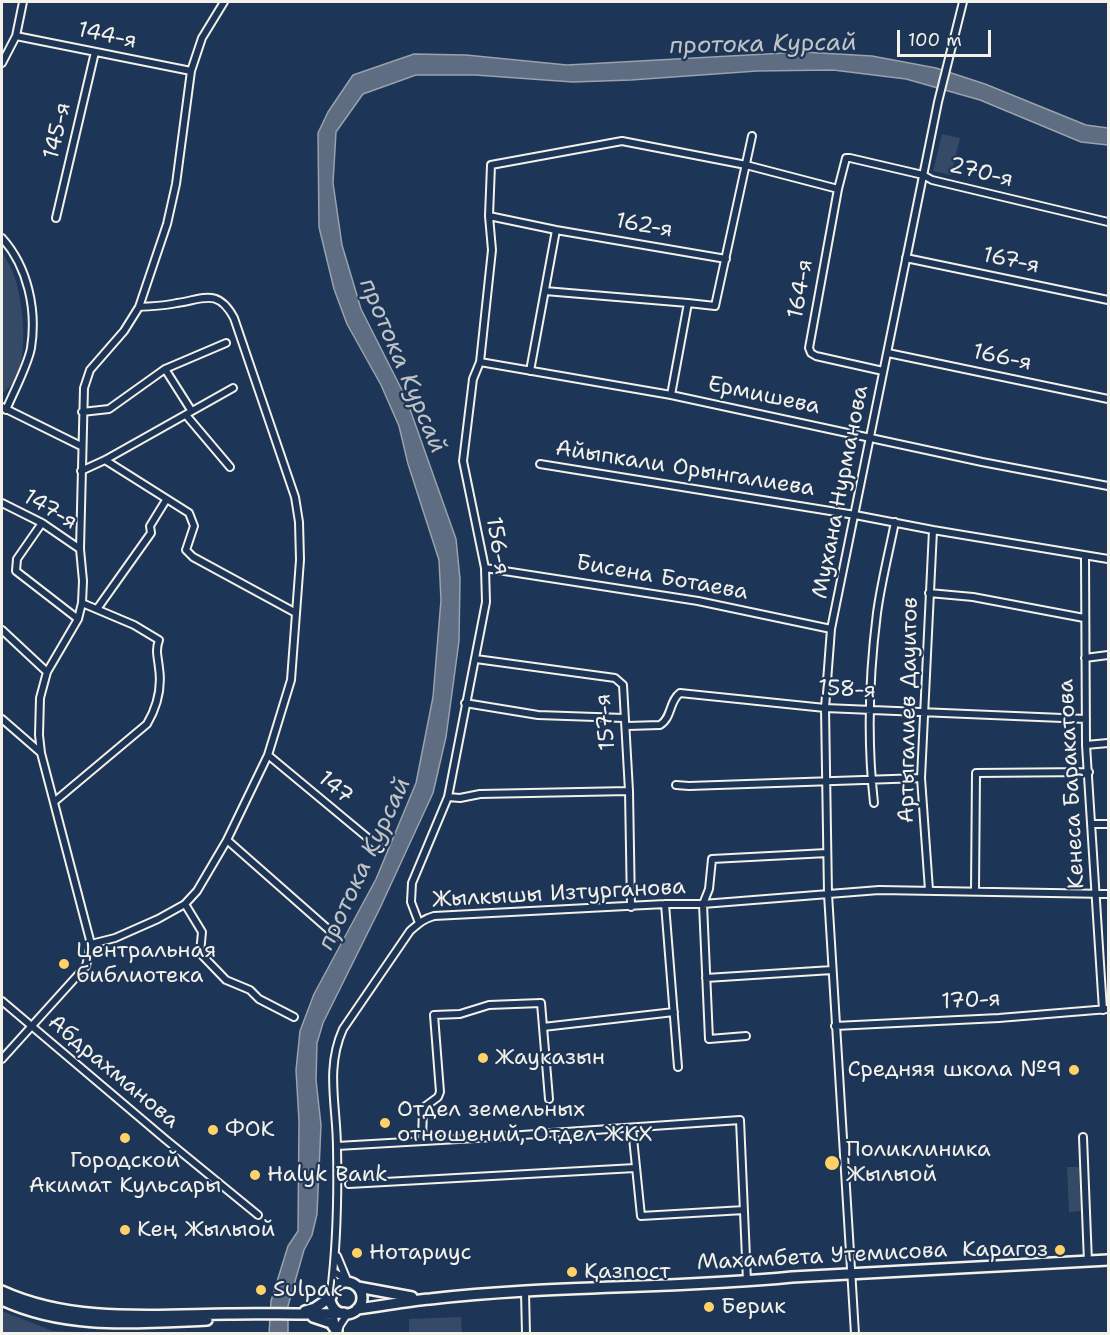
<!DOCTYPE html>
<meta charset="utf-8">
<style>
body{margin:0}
#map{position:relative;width:1110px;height:1335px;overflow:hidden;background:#1d3557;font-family:"Shantell Sans",sans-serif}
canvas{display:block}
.frame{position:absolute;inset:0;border:3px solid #f4f1e8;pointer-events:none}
.scale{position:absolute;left:897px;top:30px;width:94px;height:27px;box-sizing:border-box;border:3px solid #f4f1e8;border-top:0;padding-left:8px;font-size:18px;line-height:21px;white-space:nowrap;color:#f4f1e8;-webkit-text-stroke:4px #1d3557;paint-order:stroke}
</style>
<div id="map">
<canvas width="1110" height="1335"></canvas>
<div class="frame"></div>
<div class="scale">100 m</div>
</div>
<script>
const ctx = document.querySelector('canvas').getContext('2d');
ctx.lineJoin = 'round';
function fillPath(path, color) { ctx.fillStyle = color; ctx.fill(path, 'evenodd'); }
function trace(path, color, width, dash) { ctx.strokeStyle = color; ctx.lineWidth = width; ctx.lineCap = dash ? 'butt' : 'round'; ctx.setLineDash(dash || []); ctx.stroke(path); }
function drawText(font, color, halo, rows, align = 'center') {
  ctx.font = font + ' "Shantell Sans",sans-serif'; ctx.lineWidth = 4.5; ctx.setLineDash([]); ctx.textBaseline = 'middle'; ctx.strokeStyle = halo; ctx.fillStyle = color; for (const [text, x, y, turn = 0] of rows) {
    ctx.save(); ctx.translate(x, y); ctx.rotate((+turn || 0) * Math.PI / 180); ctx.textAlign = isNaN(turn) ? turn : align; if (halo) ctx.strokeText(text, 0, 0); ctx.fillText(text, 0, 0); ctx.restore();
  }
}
fillPath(new Path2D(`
 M942,134L960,138L951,175L933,171Z
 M2,251C6,259 11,267 14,275C24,303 33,377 2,393Z
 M1067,1167H1079L1081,1211L1069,1212Z
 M2,1311L53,1331L108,1333H2Z
 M461,1317L462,1333H409V1319Z`), '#354a67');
const water = new Path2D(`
 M803,52L872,56L936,68L985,84L1086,125L1108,128V145L1081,142L980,100L906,79L833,70L757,71L631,80L573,82L475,75H416L363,94L336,132L333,183L342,245L361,309L406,398L456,539L460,579L459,641L446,737L433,793L380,908L323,1023L317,1043L316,1080L321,1125L317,1214L312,1235L304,1250L288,1306V1333L269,1334L271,1301L288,1246L298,1231L299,1121L296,1070L300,1031L314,994L376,879L416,783L433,697L441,600L439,560L408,464L399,426L381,385L347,324L334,289L319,227L318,133L328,112L353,75L414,54L466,55L567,65Z`);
fillPath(water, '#5e6d82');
trace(water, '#9aa2ab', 1.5);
const street = new Path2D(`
 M16,36L191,71
 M2,63L16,36L23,2
 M489,216L556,230L726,259
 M56,218L95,52
 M2,238C28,267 37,310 31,348C28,365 13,393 6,410
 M906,258L1108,300
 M545,291L688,303
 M888,353L1108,399
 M480,362L671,395L982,462L1108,486
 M165,369L191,410
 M530,371L556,230
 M883,371L816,356L811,353L809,348L838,189L846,158H850L923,175L932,180L1108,222
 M671,395L688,303L715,306L752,136
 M2,407L81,446
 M82,412L109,409L165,369L226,343
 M186,415L230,467
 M105,460L189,513L194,526L186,550L193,557L296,613
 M540,464L855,515L933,530L1108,559
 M81,471L105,460L233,388
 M2,503L42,523L80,549
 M42,523L17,559L16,571L78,619
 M1085,556L1086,745L1103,1010
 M485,568L698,601L831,629
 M929,593L973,597L1084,618
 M97,609L151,533L150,526L166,500
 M2,630L47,672
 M1085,658L1108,655
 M476,659L615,678L623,685L629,791L631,907
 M465,703L538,715L624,718
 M2,719L40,752
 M627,726L660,725C672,718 669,701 680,693L825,708L1086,719
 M1086,745L1108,743
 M268,755L380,848
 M676,785L689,786L921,778
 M448,797L460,798L480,794L629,791
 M54,802L147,724C157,707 162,688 159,668C158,657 155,651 159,640L134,625L82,603
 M874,803C867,741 869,676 877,613C881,583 889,552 895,522
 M1091,824H1108
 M227,840L336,936
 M929,890L921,778L933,530
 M975,890L976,773L1089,772
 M185,904L202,932L200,953L226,980L250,990L259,999L294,1017
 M665,904L678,1067
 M419,923L411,902L412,883L448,797L486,602L485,568L463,461L473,379L480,362L492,250L489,216L491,165L622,141L746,165L838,189
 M91,944L115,938L158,919L185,904L197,891L227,840L268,755L291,680L300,560L299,522L295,497L234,318C218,288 204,299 177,303C165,306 152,306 139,307
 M706,978L832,970
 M2,1001L165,1139L258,1215
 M835,1026L999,1018L1108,1009
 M543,1027L674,1012
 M746,1036L709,1039L703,904L709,889L712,859L827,853
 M2,1059L86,966L91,944L41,753L39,735L40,698L47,672L78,619L82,603L83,581L80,549L84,388L90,370L124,331L139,307L167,224L176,184L191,71L202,38L224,2
 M632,1128L641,1216L744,1210
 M1083,1137L1088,1262
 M422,1141L423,1108L438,1097L440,1092L434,1015L460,1014L489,1005L541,1003L549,1099
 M337,1146L493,1137L740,1120L747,1281
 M349,1184L635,1168
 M337,1256L347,1280
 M334,1272L354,1284
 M331,1292C337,1244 338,1196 337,1148C337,1106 325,1069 343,1029L410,931C418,924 423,919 434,916L665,904H703L879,890L1108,894
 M525,1292L526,1334
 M331,1303L336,1327
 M338,1331L340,1325L348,1313
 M855,1334L828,894L825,708L831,629L938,102L963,2`);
const secondary = new Path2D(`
 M330 1298a16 16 0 1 1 32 0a16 16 0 1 1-32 0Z
 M358,1287L412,1297
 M2,1291C72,1323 153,1315 228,1314C267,1313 305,1315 344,1313
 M2,1300C66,1330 137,1323 207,1320
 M357,1309C382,1306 406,1301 430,1299C550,1285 672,1289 792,1277L1108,1260
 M305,1311L315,1308L331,1297
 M313,1317L331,1323L337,1332`);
trace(street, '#f4f1e8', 10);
trace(secondary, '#f4f1e8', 14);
trace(street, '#1d3557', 6);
trace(secondary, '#1d3557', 9);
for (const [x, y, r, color] of [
 [64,964,6,"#ffd166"],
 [483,1058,6,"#ffd166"],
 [1074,1070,6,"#ffd166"],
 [385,1123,6,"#ffd166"],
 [213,1130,6,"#ffd166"],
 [125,1138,6,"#ffd166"],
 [832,1163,8,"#ffd166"],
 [255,1175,6,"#ffd166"],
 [125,1230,6,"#ffd166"],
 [1060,1250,6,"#ffd166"],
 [357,1253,6,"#ffd166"],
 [572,1272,6,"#ffd166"],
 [261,1290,6,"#ffd166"],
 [709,1307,6,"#ffd166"]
]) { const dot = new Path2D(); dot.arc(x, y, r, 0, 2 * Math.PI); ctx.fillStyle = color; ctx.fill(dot); trace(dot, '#1d3557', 2); }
drawText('22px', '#f4f1e8', '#1d3557', [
 ["144-я",107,36,12],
 ["145-я",58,131,-77],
 ["270-я",981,173,14],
 ["162-я",644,226,10],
 ["167-я",1011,261,12],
 ["164-я",801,289,-80],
 ["166-я",1002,358,12],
 ["Ермишева",764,396,12],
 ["Айыпкали Орынгалиева",685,469,9],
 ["Мухана Нурманова",841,492,-79],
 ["147-я",50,510,30],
 ["156-я",497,546,81],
 ["Бисена Ботаева",662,578,10],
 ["158-я",847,690,3],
 ["Артыгалиев Дауитов",909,710,-89],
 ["157-я",606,722,-95],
 ["Кенеса Баракатова",1072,784,-93],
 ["147",335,788,40],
 ["Жылкышы Изтурганова",559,894,-3],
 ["170-я",971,1001,-3],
 ["Абдрахманова",113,1072,40],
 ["Махамбета Утемисова",822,1257,-3]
]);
drawText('22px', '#f4f1e8', '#1d3557', [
 ["Центральная",76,951],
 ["библиотека",76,976],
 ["Жауказын",495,1058],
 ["Средняя школа №9",1062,1070,"right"],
 ["Отдел земельных",397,1110],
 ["отношений, Отдел ЖКХ",397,1135],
 ["ФОК",225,1130],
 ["Поликлиника",846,1150],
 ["Жылыой",846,1175],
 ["Городской",125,1161,"center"],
 ["Акимат Кульсары",125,1186,"center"],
 ["Halyk Bank",267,1175],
 ["Кең Жылыой",137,1230],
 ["Карагоз",1048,1250,"right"],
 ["Нотариус",369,1253],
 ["Қазпост",584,1272],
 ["Sulpak",273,1290],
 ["Берик",721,1307]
], 'left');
drawText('italic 24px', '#c0c3c4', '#1d3557', [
 ["протока Курсай",763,45,-1],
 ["протока Курсай",402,366,67],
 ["протока Курсай",365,864,-65]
]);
</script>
